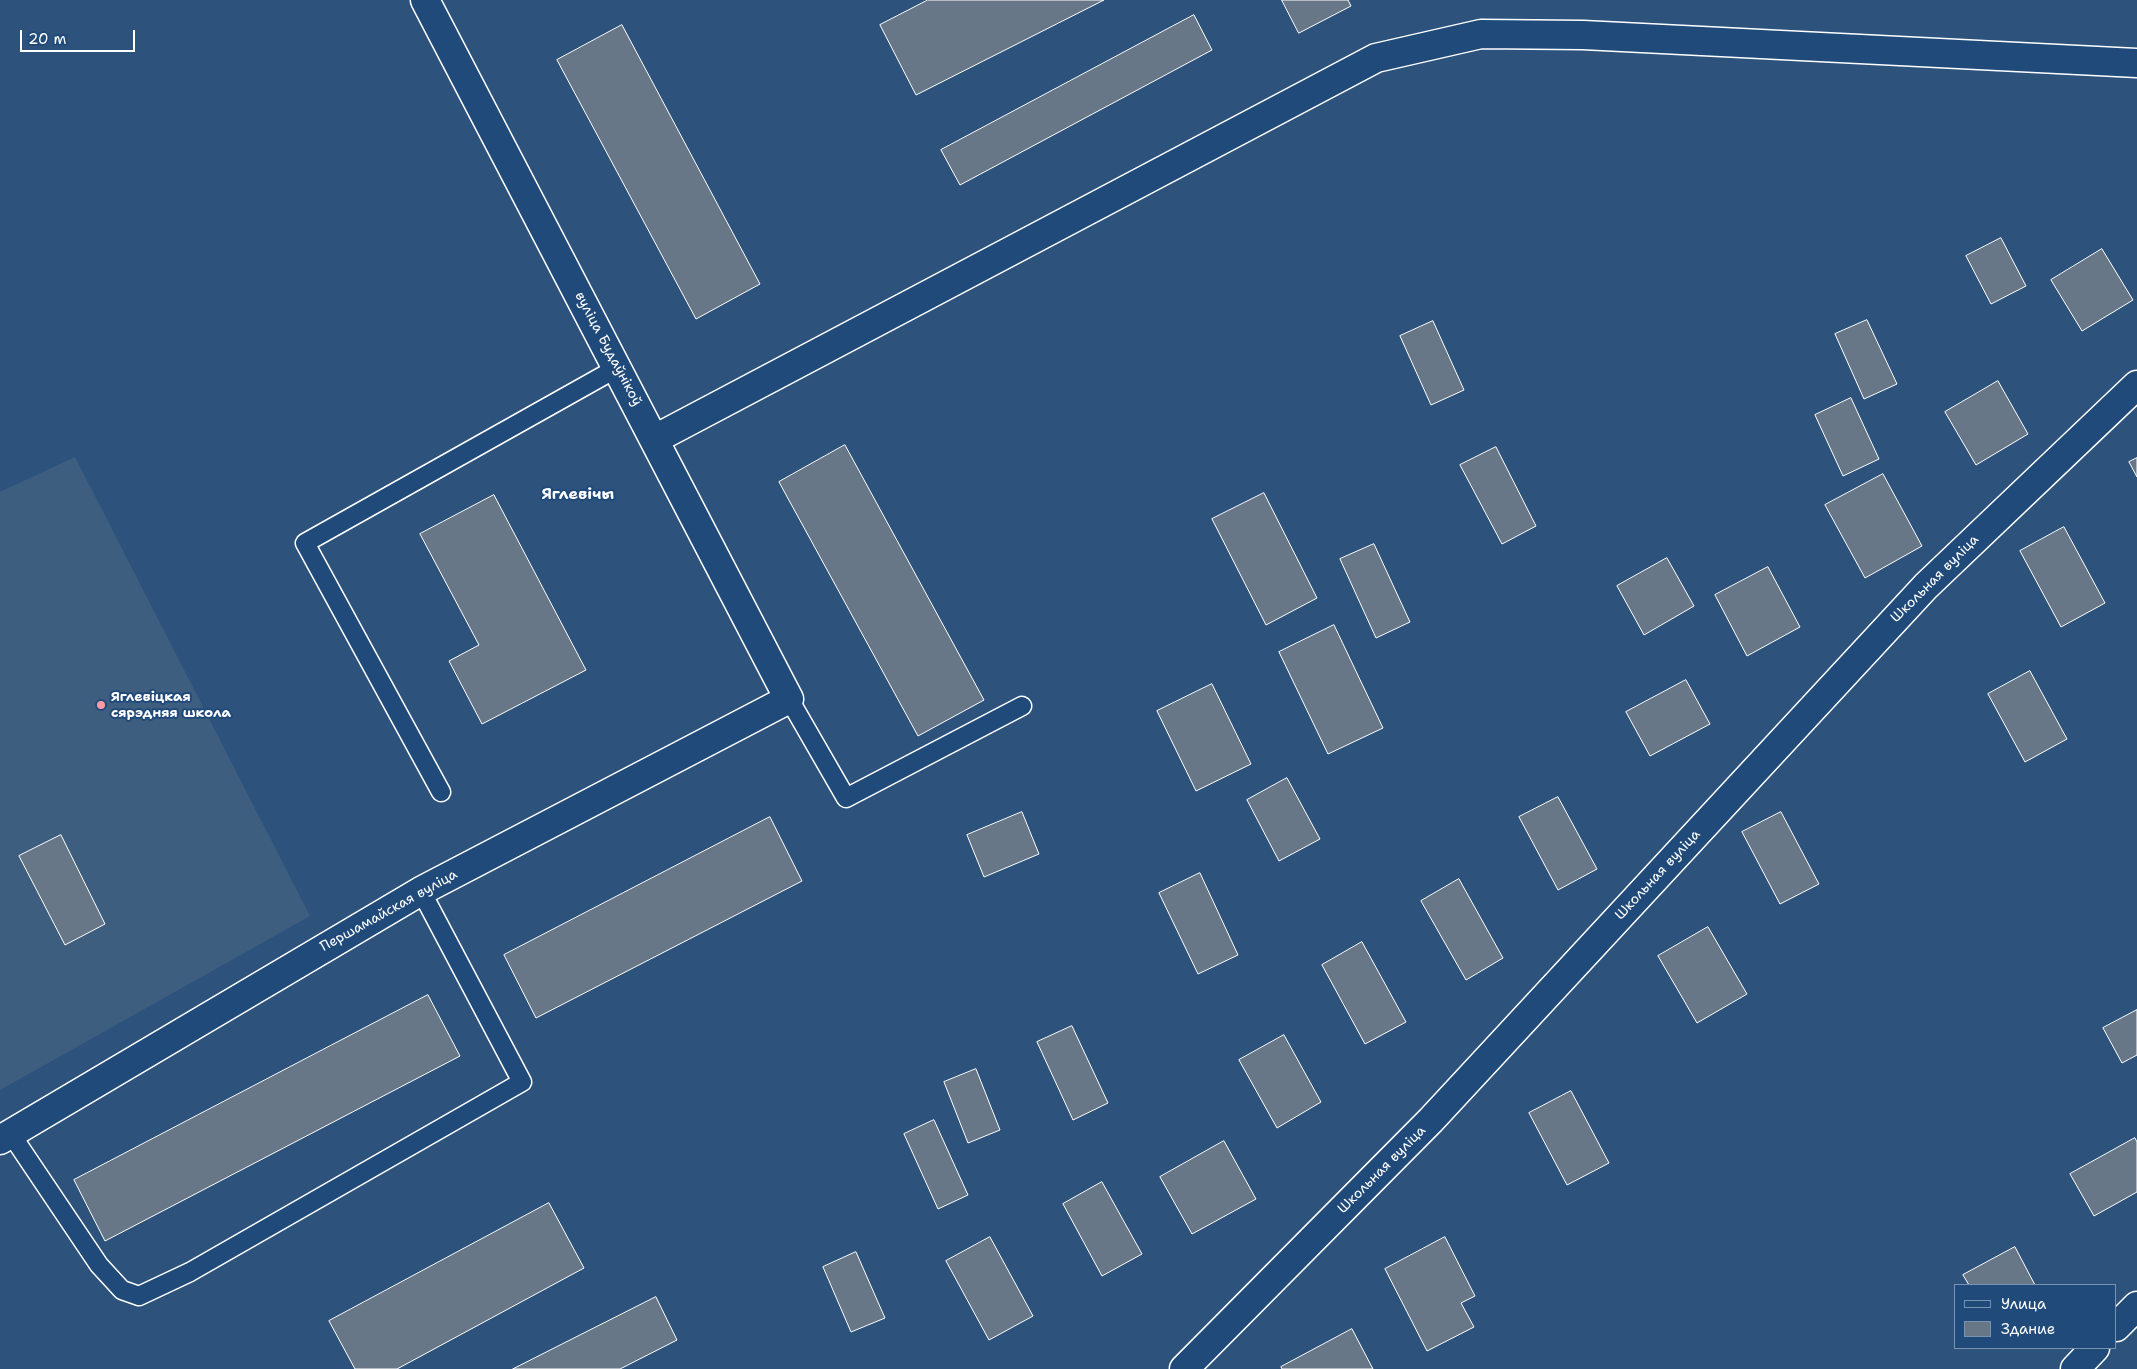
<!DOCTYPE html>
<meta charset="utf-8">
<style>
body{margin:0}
#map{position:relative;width:2137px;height:1369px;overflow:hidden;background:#2d537d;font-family:"Shantell Sans",sans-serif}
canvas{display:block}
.legend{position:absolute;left:1954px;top:1284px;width:162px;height:65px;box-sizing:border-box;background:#1f4a7a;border:1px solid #7992af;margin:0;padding:6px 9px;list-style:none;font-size:15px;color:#fff}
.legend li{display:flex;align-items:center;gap:10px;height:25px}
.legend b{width:25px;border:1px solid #7992af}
.scale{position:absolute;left:20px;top:30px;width:115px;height:22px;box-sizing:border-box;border:2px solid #fff;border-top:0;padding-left:6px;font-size:15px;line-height:18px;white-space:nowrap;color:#fff;-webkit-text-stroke:4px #1f4a7a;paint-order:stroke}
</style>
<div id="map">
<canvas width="2137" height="1369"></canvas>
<ul class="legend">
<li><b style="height:6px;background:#1f4a7a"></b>Улица</li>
<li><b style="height:14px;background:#677787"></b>Здание</li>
</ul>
<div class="scale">20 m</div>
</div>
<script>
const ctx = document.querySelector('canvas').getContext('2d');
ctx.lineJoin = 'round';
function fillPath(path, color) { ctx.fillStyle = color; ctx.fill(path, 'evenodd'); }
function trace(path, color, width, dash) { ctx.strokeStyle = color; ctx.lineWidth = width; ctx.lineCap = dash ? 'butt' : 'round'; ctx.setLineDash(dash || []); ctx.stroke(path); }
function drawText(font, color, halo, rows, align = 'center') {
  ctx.font = font + ' "Shantell Sans",sans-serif'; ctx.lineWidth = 4; ctx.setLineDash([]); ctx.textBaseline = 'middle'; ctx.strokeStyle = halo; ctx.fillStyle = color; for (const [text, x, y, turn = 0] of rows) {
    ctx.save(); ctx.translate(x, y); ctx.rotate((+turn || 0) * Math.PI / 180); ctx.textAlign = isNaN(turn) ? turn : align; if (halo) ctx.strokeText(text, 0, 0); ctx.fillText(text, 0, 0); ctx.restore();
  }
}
fillPath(new Path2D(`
 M75,457L310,916L0,1090V492Z`), '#3e5e80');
const building = new Path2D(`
 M928,0H1104L916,95L880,25Z
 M1282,0H1348L1351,6L1299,33Z
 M1194,15L1212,50L960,185L941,150Z
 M622,25L760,284L696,319L557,60Z
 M2001,238L2026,286L1991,304L1966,256Z
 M2102,249L2133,300L2082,331L2051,280Z
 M1867,320L1897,384L1864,399L1835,334Z
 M1433,321L1464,390L1431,405L1400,336Z
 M1998,381L2028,434L1976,465L1945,412Z
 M1851,398L1879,459L1843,476L1815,415Z
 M845,445L984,700L918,736L779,482Z
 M1496,447L1536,526L1502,544L1460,465Z
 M2137,458V477L2129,462Z
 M1883,474L1922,546L1865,578L1825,505Z
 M1264,493L1317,598L1266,625L1212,519Z
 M494,495L586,670L482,724L449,661L479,645L420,534Z
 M2064,527L2105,603L2061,627L2020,551Z
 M1374,544L1410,622L1376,638L1340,559Z
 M1667,558L1694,606L1644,635L1617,586Z
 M1768,567L1800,627L1747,656L1715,595Z
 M1334,625L1383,728L1328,754L1279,652Z
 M2030,671L2067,739L2025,762L1988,694Z
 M1686,680L1710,724L1650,756L1626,712Z
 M1212,684L1251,764L1196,791L1157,711Z
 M1287,778L1320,839L1279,861L1247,800Z
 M1558,797L1597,869L1558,890L1519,817Z
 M1022,812L1039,854L984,877L967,835Z
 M1781,812L1819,884L1780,904L1742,832Z
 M770,817L802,881L536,1018L504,955Z
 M61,835L105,924L65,945L19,856Z
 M1200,873L1238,955L1198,974L1159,893Z
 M1459,879L1503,958L1466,980L1421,901Z
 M1708,927L1747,994L1697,1023L1658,956Z
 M1362,942L1406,1022L1365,1044L1322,965Z
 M428,995L460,1056L105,1241L74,1180Z
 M2137,1010V1055L2122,1063L2103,1028Z
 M1072,1026L1108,1103L1073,1120L1037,1042Z
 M1284,1035L1321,1102L1277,1128L1239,1060Z
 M976,1069L1000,1130L968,1143L944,1082Z
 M1571,1091L1609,1163L1567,1185L1529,1113Z
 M934,1120L968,1195L938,1209L904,1134Z
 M2135,1138L2137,1142V1192L2094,1216L2070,1174Z
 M1224,1141L1256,1199L1192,1234L1160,1177Z
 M1102,1182L1142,1254L1102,1276L1063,1204Z
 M549,1203L584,1268L397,1369H355L329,1321Z
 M990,1237L1033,1316L989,1340L946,1261Z
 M1445,1237L1475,1296L1461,1303L1474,1327L1427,1351L1385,1269Z
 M2015,1247L2035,1285H1969L1963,1275Z
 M856,1252L885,1318L851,1332L823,1267Z
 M656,1297L677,1340L620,1369H513Z
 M1352,1329L1373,1369H1282L1281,1367Z`);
fillPath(building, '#677787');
trace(building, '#fff', 1);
const lane = new Path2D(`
 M789,699L846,798L1022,706
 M441,792L305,543L617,368
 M11,1134L99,1265L122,1290L139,1296L190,1272L522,1082L421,891`);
const street = new Path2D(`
 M655,439L1376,58L1481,34L1583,35L2137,63
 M0,1140L421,891L789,699L425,0
 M1184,1369L1431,1120L1926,586L2137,385`);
const secondary = new Path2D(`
 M2116,1327L2137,1306
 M2075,1369L2095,1348`);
trace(lane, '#fff', 21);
trace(street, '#fff', 31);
trace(secondary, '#fff', 31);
trace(lane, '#1f4a7a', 18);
trace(street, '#1f4a7a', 28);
trace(secondary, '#1f4a7a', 28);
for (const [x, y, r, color] of [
 [101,705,5,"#ff9aa2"]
]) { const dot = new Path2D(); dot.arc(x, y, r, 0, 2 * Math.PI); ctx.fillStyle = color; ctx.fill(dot); trace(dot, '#1f4a7a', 2); }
drawText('14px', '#fff', '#1f4a7a', [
 ["вуліца Будаўнікоў",608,349,62],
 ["Школьная вуліца",1935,579,-45],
 ["Школьная вуліца",1658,875,-47],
 ["Першамайская вуліца",389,911,-29],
 ["Школьная вуліца",1382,1170,-45]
]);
drawText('bold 14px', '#fff', '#1f4a7a', [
 ["Яглевіцкая",111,697],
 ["сярэдняя школа",111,713]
], 'left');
drawText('bold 16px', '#fff', '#1f4a7a', [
 ["Яглевічы",578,495]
]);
</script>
